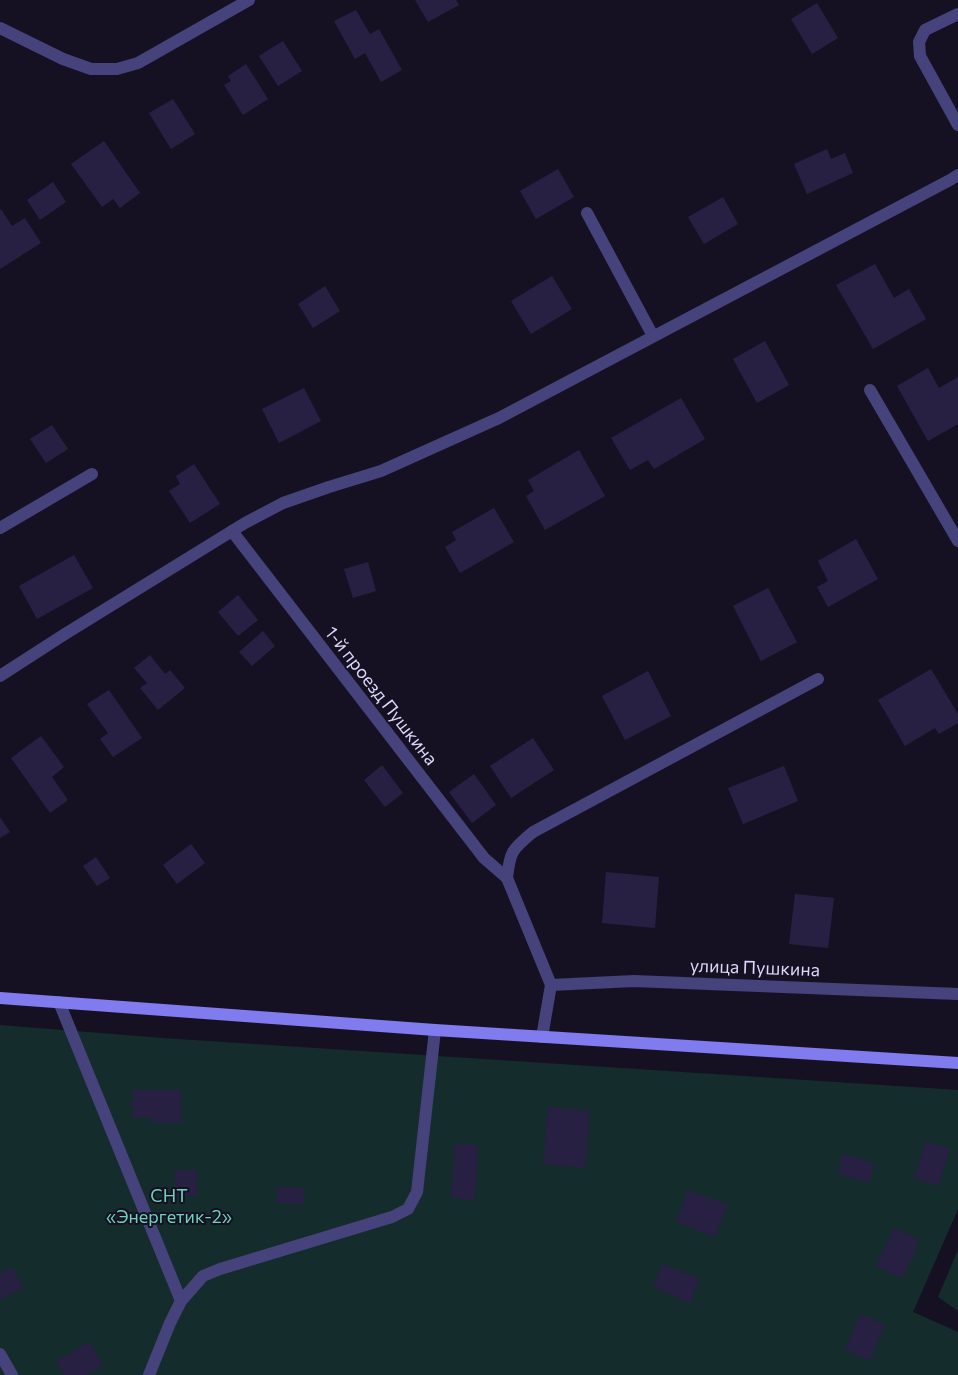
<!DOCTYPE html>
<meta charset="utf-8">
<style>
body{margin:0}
canvas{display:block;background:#151123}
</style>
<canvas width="958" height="1375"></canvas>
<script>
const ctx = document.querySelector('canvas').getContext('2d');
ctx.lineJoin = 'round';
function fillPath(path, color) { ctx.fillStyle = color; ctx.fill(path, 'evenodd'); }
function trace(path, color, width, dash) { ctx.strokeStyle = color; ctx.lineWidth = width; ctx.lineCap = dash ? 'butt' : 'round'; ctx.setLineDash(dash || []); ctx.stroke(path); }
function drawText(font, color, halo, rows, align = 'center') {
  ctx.font = font + ' Commissioner,sans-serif'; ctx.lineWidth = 4; ctx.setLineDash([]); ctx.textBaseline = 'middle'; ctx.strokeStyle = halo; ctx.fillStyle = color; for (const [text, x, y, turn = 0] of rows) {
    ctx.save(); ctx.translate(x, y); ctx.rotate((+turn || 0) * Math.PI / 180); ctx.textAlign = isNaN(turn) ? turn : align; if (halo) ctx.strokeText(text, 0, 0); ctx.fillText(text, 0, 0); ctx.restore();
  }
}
fillPath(new Path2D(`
 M0,1025L162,1038L958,1090V1209L913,1312L958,1332V1375H0Z
 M958,1250V1311L938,1297Z`), '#152c2c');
fillPath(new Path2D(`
 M415,0H456L459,5L428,22Z
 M817,3L838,38L812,54L791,19Z
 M356,10L370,34L379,29L402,70L381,82L365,53L355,59L334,21Z
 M283,41L302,71L278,86L259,56Z
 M246,64L268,99L243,115L224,85L231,81L228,76Z
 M173,99L195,134L171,149L149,113Z
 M104,141L140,193L120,208L113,199L102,207L71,164Z
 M827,149L831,159L845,153L853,173L807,194L794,164Z
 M558,169L574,197L536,219L520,191Z
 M53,182L66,202L40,220L27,200Z
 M723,197L738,224L704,244L688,217Z
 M1,209L12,226L25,218L41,243L0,269V210Z
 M875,264L894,298L909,289L926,319L873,349L836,285Z
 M552,276L572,309L531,334L511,301Z
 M325,286L340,311L313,328L298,304Z
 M765,341L789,385L757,403L733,359Z
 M928,368L939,388L958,377V424L928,441L897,386Z
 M304,388L321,421L279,443L262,409Z
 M681,398L705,439L654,469L648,460L630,470L611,438Z
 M52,425L68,449L46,463L30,439Z
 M579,450L605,496L545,530L526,496L534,491L528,480Z
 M194,464L220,504L190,523L169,491L180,484L176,476Z
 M494,508L514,542L460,573L445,547L456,540L452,532Z
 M856,539L878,579L828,607L817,587L828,581L818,561Z
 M74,555L93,588L37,619L19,586Z
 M368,562L376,591L353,598L344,569Z
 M768,588L797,642L761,661L733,606Z
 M238,595L258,620L238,636L218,612Z
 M263,631L275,646L252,666L239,652Z
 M150,655L165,674L170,670L185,688L158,710L140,688L147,683L134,668Z
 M931,669L958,714V723L939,734L935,728L905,746L878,700Z
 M648,671L671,716L625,740L602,696Z
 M109,690L142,738L113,757L100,739L108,733L87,704Z
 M41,736L64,767L52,777L68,800L50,813L11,758Z
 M533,738L554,770L511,798L490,766Z
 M382,765L403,793L385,807L364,780Z
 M784,766L798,801L743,824L728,788Z
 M474,774L496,805L472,823L449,792Z
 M0,817L10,832L0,838Z
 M191,844L205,863L177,884L163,865Z
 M96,857L110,878L97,886L83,866Z
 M606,872L659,877L655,928L602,923Z
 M795,894L834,898L828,948L789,944Z
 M132,1090H181L182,1123H153V1118H133Z
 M548,1107L590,1111L585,1168L543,1164Z
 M926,1141L950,1149L938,1186L914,1178Z
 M455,1144L478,1145L475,1200L451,1198Z
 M843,1154L874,1163L869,1183L838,1174Z
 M175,1170H197V1196H175Z
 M277,1187L304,1188L303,1204L276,1203Z
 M688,1190L728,1205L715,1237L676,1222Z
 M894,1228L920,1240L903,1278L876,1266Z
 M663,1264L700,1279L690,1303L653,1287Z
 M12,1267L23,1288L0,1300V1274Z
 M861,1314L885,1325L870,1361L845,1350Z
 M90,1342L103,1365L86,1375H64L56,1361Z`), '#272042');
trace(new Path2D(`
 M0,28L63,59L91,69H117L138,63L249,0
 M587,213L653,336
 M0,528L92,474
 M232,531L484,858L507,878
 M551,985L634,981L958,994
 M0,1354L12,1375`), '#45427c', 12);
trace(new Path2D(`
 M958,14L925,30L919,42L920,56L958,125
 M870,390L958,541
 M0,676L65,634L245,523L283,503L329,487L381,471L499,418L950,180L958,175
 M59,1002L181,1301
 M542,1037L551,985L507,878C510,850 513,849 533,832L818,679
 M149,1375L170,1323L181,1301L203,1276L220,1269L392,1217L408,1209L417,1192L435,1030`), '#45427c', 12);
trace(new Path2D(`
 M0,998L435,1030L958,1063`), '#807bef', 12);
drawText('18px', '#ddd8fa', '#151123', [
 ["1-й проезд Пушкина",381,696,52],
 ["улица Пушкина",755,968,2]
]);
drawText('18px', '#6dd2ba', '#151123', [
 ["СНТ",169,1196],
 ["«Энергетик-2»",169,1217]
]);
</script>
